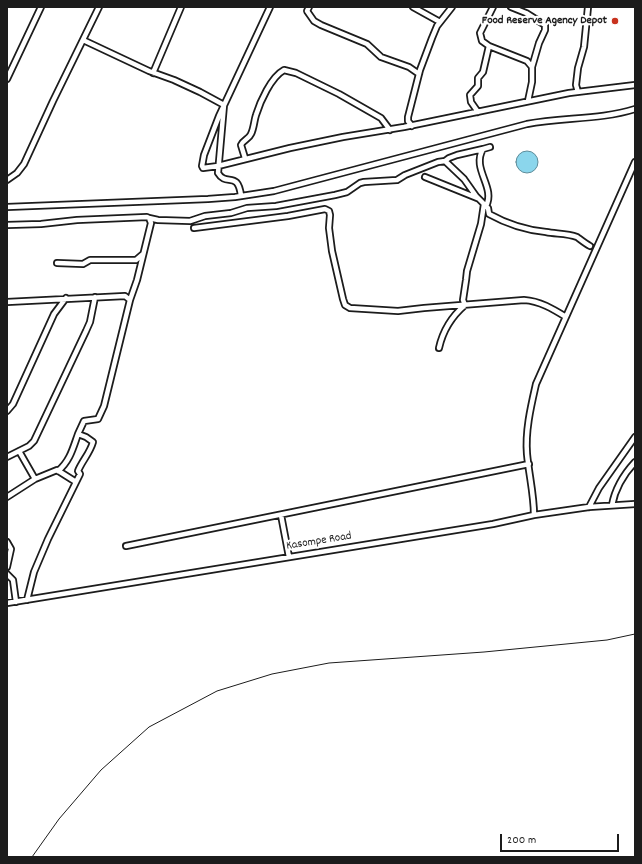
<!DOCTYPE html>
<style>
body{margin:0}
#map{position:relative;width:642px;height:864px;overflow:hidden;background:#fff;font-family:Dekko,sans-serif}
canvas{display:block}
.frame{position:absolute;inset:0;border:8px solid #1c1c1c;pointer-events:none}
.scale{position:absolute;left:500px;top:834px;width:119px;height:18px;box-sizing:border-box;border:2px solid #1c1c1c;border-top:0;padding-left:5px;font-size:12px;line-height:14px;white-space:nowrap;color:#1c1c1c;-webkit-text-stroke:3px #fff;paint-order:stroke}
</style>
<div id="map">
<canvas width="642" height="864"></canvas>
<div class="frame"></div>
<div class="scale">200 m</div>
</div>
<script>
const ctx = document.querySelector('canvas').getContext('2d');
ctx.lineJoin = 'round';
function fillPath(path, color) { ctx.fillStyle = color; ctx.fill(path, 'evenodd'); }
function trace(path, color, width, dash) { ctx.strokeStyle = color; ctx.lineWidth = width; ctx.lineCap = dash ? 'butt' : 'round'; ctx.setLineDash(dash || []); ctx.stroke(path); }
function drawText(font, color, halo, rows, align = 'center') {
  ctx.font = font + ' Dekko,sans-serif'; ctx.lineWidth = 4; ctx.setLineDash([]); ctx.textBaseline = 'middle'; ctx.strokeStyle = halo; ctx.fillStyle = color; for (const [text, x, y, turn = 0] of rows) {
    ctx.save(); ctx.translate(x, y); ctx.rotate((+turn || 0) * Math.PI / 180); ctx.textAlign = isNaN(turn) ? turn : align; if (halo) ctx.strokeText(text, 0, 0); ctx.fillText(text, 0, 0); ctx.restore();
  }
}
const water = new Path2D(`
 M516 162a11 11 0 1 1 22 0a11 11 0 1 1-22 0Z`);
fillPath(water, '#8bd6ec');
trace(water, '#5f8c99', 1);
const minor = new Path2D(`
 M270,7L219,116L204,155L202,166L203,168L218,166L290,148L343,137L404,127L569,93L635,85
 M309,7L307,11L314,21L321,25L367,44L381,57L409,67L419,74
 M413,7L440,22
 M511,7L526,13L545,25V30L539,43L532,67
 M83,40L149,71L174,80L200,92L224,105L218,173C226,187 238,170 241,196
 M489,46L527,61L532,67V82L528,101
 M153,73L181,7
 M7,79L41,7
 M578,92L576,85L578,68L584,47L588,7
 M478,112L471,102L470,95L478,86V78L483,72L489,46L482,41L480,33L493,7
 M412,126L408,121V117L420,70L432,38L437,26L452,7
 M245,158L241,145C243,140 249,139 251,134C254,128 254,121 256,115C260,102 271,77 284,70L296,73L339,94L381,118L390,130
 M445,161L464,179L476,196L488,208L489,214C507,224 525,230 546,232C556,234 567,233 577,237C581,240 586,244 590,246
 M425,177L477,198
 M7,180L17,173L24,164L53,101L99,7
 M486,206C496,187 471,169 483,149L490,147
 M7,207L208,199L235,197L274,191L527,124C563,117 600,120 635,109
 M149,218L158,220L190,221L205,216L231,213L247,208L276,206L335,195L347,192L360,183L364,182L397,180L405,175L438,162L445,161L449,158L457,155L483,149
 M7,225L41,224L77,220L147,217L149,218L151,223L137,280L130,300
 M194,228L288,216L325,209L329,211L330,215L329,228L332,251L343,299L345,305L350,308L398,311L424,308L524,300C540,301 553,309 566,317
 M57,263L83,264L90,260H136L143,254
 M7,302L125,296L130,300L104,406L98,419L84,421L78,434L86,437L93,442C90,453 82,461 78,471L80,474L48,539L34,572L27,600
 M439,348C443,330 451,317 465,305L463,300L466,280L467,271L481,224L484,204
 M7,411L13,404L54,314L66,298
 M7,457L29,446L34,441L86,331L90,322L95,297
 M58,471C70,461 73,448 78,434
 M35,479L57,470L76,482
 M7,497L35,479L19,451
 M612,505C615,489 624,474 635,462
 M589,507L599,488L635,437
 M281,515L289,557
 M534,515C534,495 529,475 527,454C525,431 531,406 536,384L635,162
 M7,542L11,549L7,567
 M126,546L529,464
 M7,574L13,580L16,602
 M7,603L493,524L534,515L589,507L635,504`);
trace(minor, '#1c1c1c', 8);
trace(minor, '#fff', 4.5);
trace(new Path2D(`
 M32,857L59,819L101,770L149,727L217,691L272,674L329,663L484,652L607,640L635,634`), '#1c1c1c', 1);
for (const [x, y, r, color] of [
 [615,21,4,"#c8321e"]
]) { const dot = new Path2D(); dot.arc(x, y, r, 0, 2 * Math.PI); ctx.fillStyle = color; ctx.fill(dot); trace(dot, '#fff', 1.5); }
drawText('bold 12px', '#1c1c1c', '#fff', [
 ["Food Reserve Agency Depot",607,21]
], 'right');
drawText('12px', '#1c1c1c', '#fff', [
 ["Kasompe Road",319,542,-9]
]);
</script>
